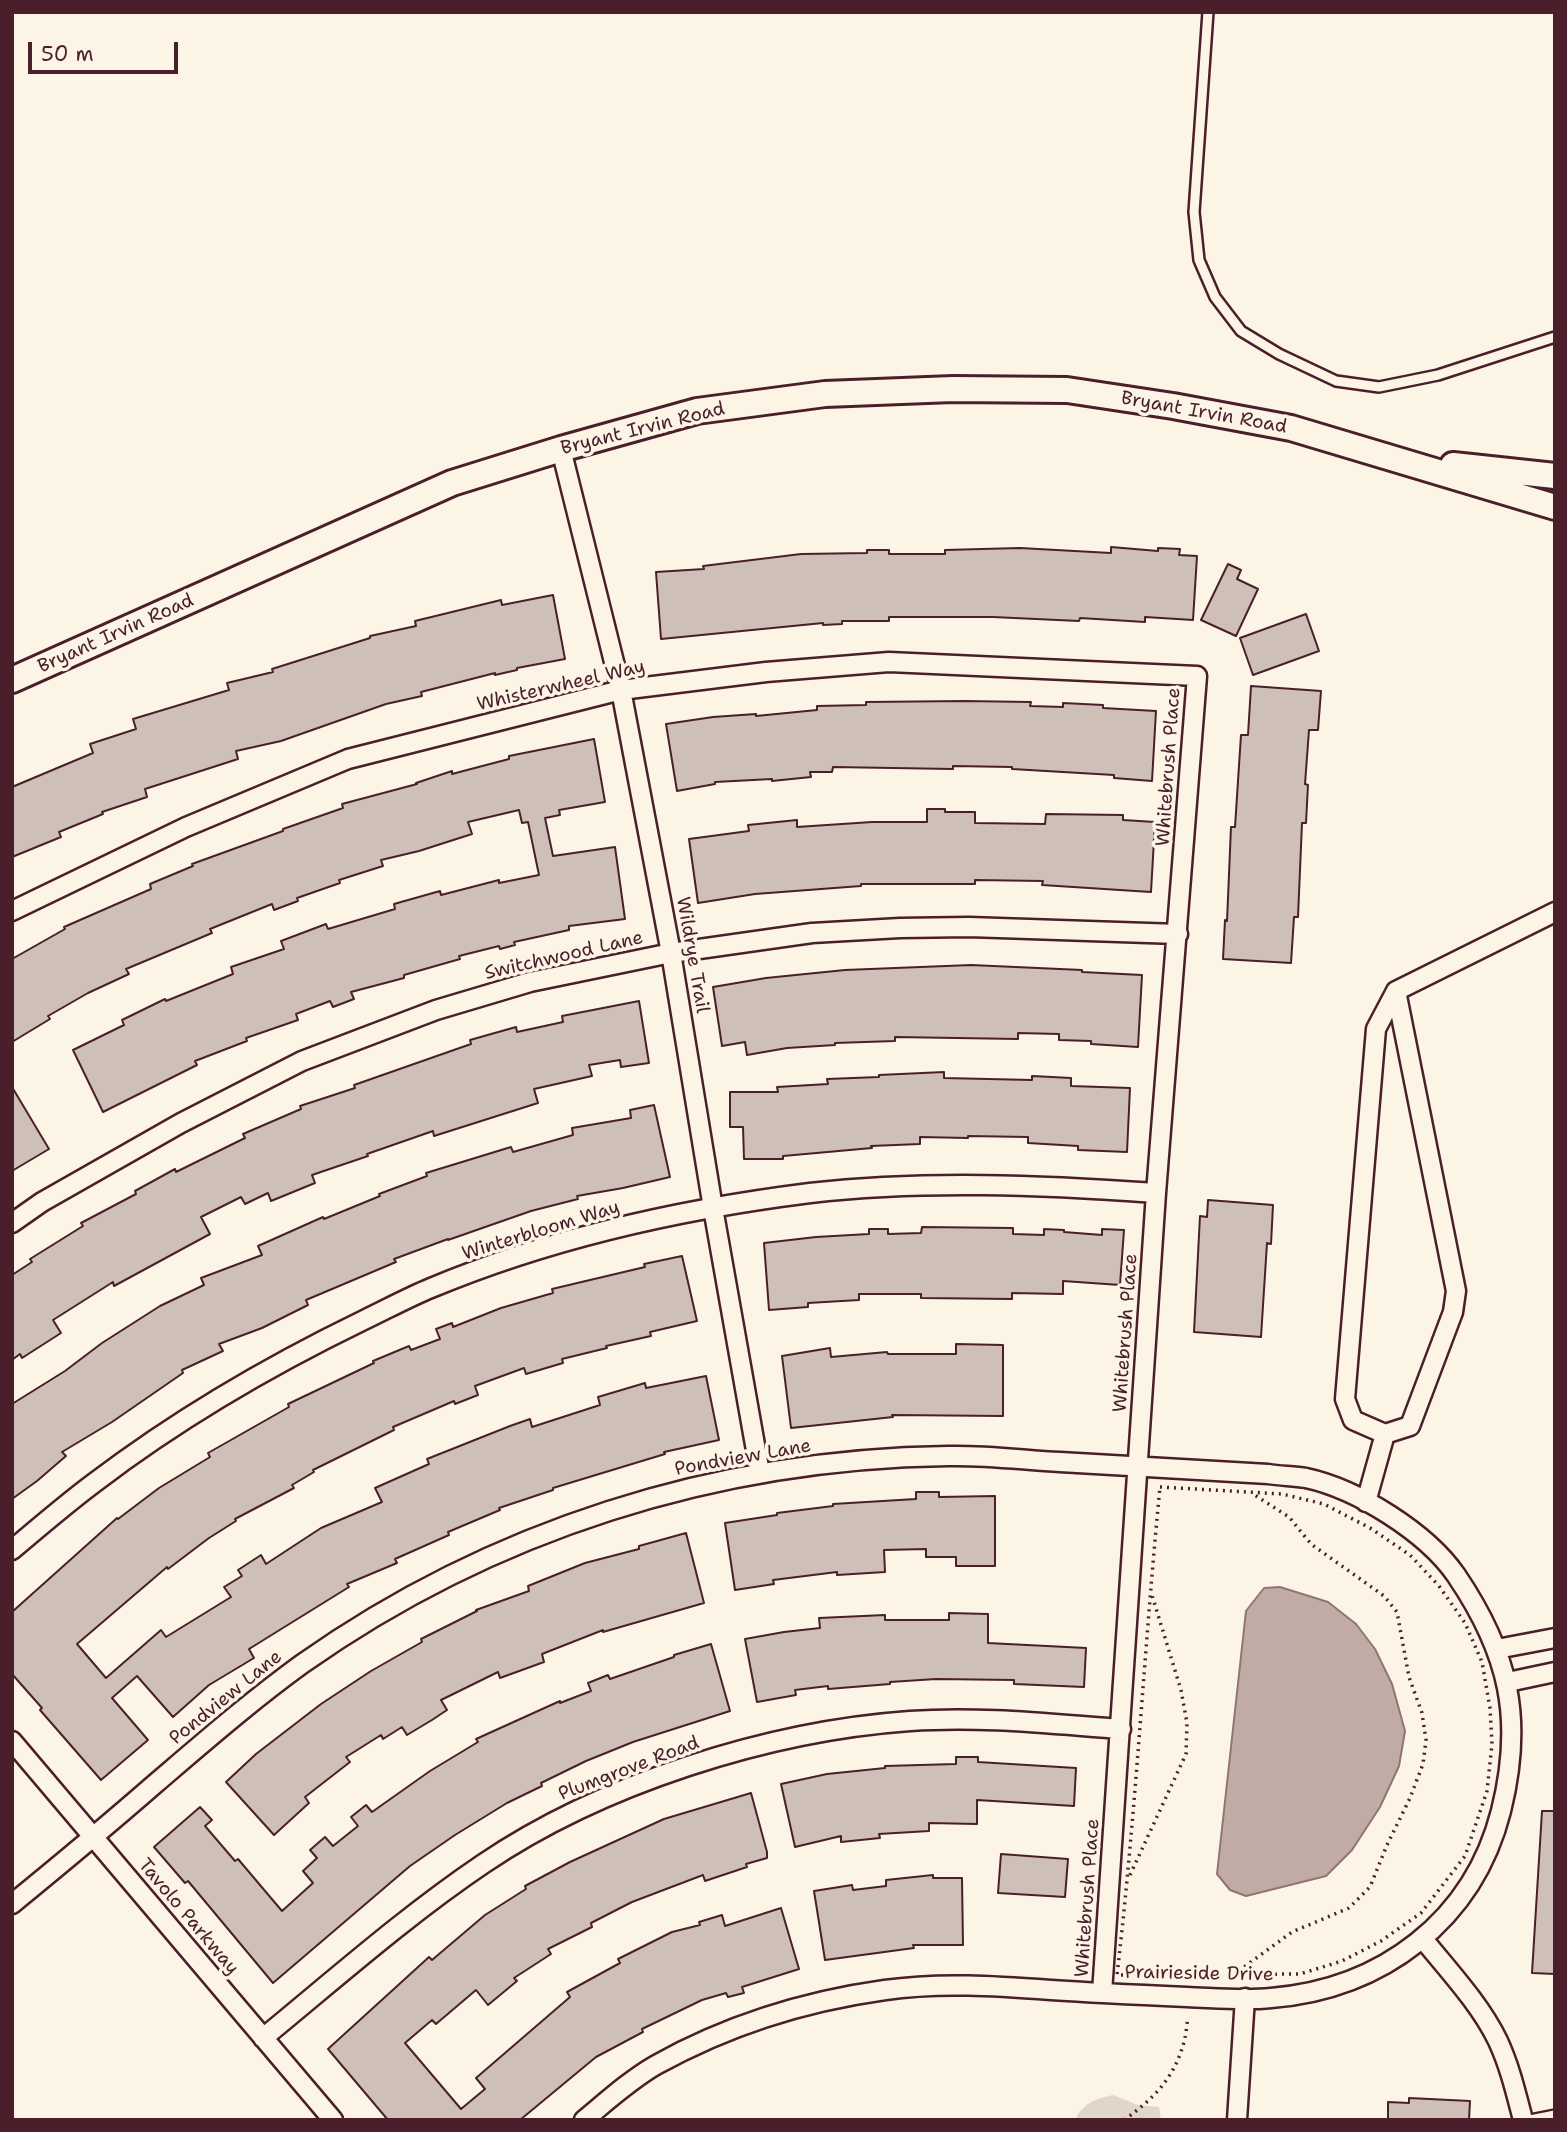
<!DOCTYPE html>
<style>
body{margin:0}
#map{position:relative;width:1567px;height:2132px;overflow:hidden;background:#fcf5e5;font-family:"Shantell Sans",sans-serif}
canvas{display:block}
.frame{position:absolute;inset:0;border:14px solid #4a1f2b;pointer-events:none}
.scale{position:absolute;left:28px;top:42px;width:150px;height:32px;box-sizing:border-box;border:4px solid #4a1f2b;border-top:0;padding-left:9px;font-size:21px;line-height:24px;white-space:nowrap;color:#4a1f2b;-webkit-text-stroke:5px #fcf5e5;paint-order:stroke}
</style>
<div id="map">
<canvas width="1567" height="2132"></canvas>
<div class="frame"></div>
<div class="scale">50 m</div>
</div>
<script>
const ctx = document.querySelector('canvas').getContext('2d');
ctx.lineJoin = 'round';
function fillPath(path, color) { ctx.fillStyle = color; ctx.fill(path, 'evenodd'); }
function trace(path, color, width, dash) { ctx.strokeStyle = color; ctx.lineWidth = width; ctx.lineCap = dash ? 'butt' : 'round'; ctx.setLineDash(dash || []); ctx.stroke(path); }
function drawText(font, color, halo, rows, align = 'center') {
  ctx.font = font + ' "Shantell Sans",sans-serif'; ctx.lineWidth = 7; ctx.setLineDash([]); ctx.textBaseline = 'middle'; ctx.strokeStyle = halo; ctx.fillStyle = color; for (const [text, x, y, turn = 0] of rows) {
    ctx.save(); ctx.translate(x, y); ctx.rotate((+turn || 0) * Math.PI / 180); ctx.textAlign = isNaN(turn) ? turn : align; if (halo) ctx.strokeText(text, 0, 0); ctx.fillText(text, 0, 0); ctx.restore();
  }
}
fillPath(new Path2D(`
 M1113,2095L1138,2105L1159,2107L1161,2120H1075C1083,2103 1095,2099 1113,2095Z`), '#e2d5ca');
const water = new Path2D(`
 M1280,1587L1328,1602L1356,1624L1375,1649L1392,1684L1405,1731L1399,1766L1380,1807L1352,1850L1326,1876L1246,1896L1230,1890L1217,1874L1246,1611L1264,1588Z`);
fillPath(water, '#c0aca5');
trace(water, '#917474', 2);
const building = new Path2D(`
 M1111,547L1158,551V548L1180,549L1179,555L1197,556L1193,620L1145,617V622L1080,618L1079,621L993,617H889V621H842V624L823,625V623L661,639L656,572L704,569L703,566L801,554L867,553V550H889V554H945V550L1020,548L1111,553Z
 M1228,564L1241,570L1237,579L1258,589L1236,636L1201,620Z
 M553,595L565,659L517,668V670L495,675V673L421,692L422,696L386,704L281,741L236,751L238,759L145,789L147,797L102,812L103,814L59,832L61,837L12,857V787L93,753L90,744L136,729L133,719L229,690L227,683L273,672L272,669L370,638V636L416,626L415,621L501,600L502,605Z
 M1306,614L1319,651L1253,675L1240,638Z
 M1251,686L1321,691L1318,730H1309L1305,784L1308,785L1306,823H1302L1298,917H1294L1291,963L1223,959L1225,920L1227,921L1231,827H1235L1241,735H1248Z
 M965,701L1031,702L1030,706L1063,707V703L1103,705V708L1156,711L1152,781L1114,778V775L1012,769V767L953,766V769L833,767L832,772H810L811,777L772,781V779L715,782V784L677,791L666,724L713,717L756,714V716L817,710V706L866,705V702Z
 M594,739L605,802L559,810L560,815L545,818L553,856L615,847L625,919L569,926V930L514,942L515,945L500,949L499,946L459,956L460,959L404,975V978L351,992L354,999L333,1007L330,1001L296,1014L298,1020L246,1038L247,1041L195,1061L197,1065L103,1112L73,1050L124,1025L122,1020L165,999L166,1001L233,974L231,967L284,949L281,941L326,924L328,929L395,909L394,904L440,891L441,895L499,880V883L539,875L528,822L522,823L519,810L468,822L472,834L419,851L381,860L383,866L339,880L340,883L297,898L298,901L274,910L272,904L210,929L212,933L126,969L129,974L88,993L48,1016L50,1019L12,1042V959L65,929L64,927L151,889L150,884L193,866L192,864L283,831V829L343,808L342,804L417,784L416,783L452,771V774L509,759V756Z
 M927,809H945V812H975V823L1045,824L1046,814L1123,815V820L1155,822L1151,892L1042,885L1043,881L975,880V884H861V886L755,894L698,903L689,839L749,831L748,825L797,820V827L872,822H927Z
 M971,965L1082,970V972L1142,975L1138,1047L1091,1044V1041L1059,1040V1034L1018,1033V1039L895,1037V1041L835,1043V1045L787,1048L747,1055L745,1042L722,1046L713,987L766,978L845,970Z
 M639,1001L649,1063L621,1067L620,1060L589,1065L592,1076L534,1089L538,1103L434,1136L433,1131L367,1154L368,1156L312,1175L315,1183L271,1201L268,1193L245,1204L241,1197L201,1217L210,1234L114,1286L113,1282L53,1320L61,1333L22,1358L20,1354L12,1360V1275L32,1262L30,1259L83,1226L81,1223L136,1194L135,1191L175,1169L176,1172L245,1138L243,1134L301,1109L300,1106L355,1088L354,1085L471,1044L470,1040L516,1027L517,1032L563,1022L562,1016Z
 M944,1072V1078L1032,1080V1076L1071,1078V1086L1130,1088L1127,1152L1078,1150V1146L1028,1143V1137L968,1136V1138L920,1137V1144L871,1146L872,1148L783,1156V1159H744L743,1127H730V1092H778L777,1087L828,1084L827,1079L879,1077V1075Z
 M12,1087L49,1149L12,1171Z
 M654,1105L670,1177L623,1188L577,1196L578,1199L531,1211L448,1240V1239L394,1259L396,1262L306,1300L308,1305L262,1328L219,1344L223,1351L182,1370L183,1373L112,1422L62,1452L66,1456L37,1481L12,1499V1404L65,1371L102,1343L160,1306L204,1285L201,1278L262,1255L258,1246L323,1217L324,1219L380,1196L379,1194L427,1176L426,1173L511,1147L513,1152L573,1135L572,1128L631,1118L630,1110Z
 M1208,1200L1273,1205L1271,1244L1267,1243L1261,1337L1194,1332L1200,1216L1207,1217Z
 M922,1227L1013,1228V1234L1044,1235V1229L1064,1230V1232L1102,1235V1229L1124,1230L1120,1285L1063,1281V1294L1012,1293V1299L921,1298V1294H859V1300L808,1303V1307L769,1310L764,1243L816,1237L869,1234V1229H888V1234L921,1233Z
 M682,1256L697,1321L650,1332L651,1336L606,1346L607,1348L562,1359L563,1363L526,1374L524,1368L475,1386L478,1395L455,1404L454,1401L393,1427L394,1430L313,1470L314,1472L292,1485L294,1488L235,1519L236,1521L209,1538L168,1569L167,1567L77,1644L106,1678L161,1630L166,1637L231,1597L224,1587L242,1576L238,1570L261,1555L266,1564L321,1528L382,1502L375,1488L429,1464L427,1459L510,1426L530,1419L532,1427L600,1405L598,1397L645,1383L646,1388L706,1376L719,1440L664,1452L665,1454L553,1488V1490L499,1508L500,1510L448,1532L449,1535L395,1559L397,1563L347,1584L349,1587L249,1649L254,1658L209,1685L173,1717L137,1676L112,1698L148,1740L101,1780L40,1710L42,1708L12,1674V1612L117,1518L118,1519L159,1488L210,1457L208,1453L289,1407L288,1404L374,1363L373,1361L409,1346L411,1350L440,1339L436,1329L452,1323L453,1327L501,1308L553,1293L552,1289L645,1267L644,1264Z
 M956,1344L1003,1345V1416L892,1415L893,1417L791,1428L782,1356L830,1348L831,1357L887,1352L888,1354H956Z
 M916,1492H939V1497L995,1496V1566H956V1557H926V1549L884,1550L885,1572L837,1575V1572L773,1580L774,1584L735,1590L725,1523L777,1515V1513L833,1506V1504L916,1499Z
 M686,1533L704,1603L603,1632V1630L542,1654L544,1662L500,1678L498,1672L441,1700L447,1710L432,1720L407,1735L402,1727L383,1739L381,1735L346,1757L350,1762L305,1797L309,1803L274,1835L226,1782L256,1754L321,1704L371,1671L422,1642L421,1639L477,1611L476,1610L529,1591L528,1586L585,1563L639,1549V1546Z
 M949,1613L988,1614V1643L1086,1648L1084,1687L1014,1684V1680L936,1679L890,1682V1684L828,1689V1686L795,1690L796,1695L757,1702L745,1639L784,1632L820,1628L819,1618L885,1615V1620H949Z
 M711,1644L730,1711L633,1742L586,1761L541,1783L542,1786L507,1803L455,1835L410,1866L273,1983L188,1881L185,1883L154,1847L200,1807L212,1820L205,1826L235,1861L238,1859L282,1911L313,1883L303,1871L317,1858L310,1850L325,1837L333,1846L358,1826L351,1817L366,1805L372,1812L430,1771L478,1742L476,1739L560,1701V1703L591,1691L588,1683L608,1675L610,1679L674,1657V1655Z
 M956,1757H978V1762L1076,1768L1074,1806L977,1800V1824L929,1823V1831L879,1834L880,1838L841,1842V1836L795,1847L781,1784L827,1774L885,1768V1766L956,1764Z
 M751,1793L767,1852V1858L746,1864L747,1867L705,1881L703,1875L632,1902L591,1923L592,1927L548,1949L551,1954L514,1978L517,1981L488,2005L476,1990L436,2024L432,2020L405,2043L461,2109L485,2089L476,2078L570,1997L567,1992L620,1963L618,1959L672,1932L700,1925L699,1922L722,1915L725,1926L781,1908L799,1969L742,1987L744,1993L728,1997L726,1993L702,2000L642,2029L643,2032L596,2057L520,2120H388L328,2049L429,1957L432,1960L485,1915L526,1889L525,1886L570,1862L664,1819Z
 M1542,1811H1555V1974L1532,1973Z
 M1001,1854L1068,1859L1065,1897L998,1893Z
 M933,1875V1878H962L963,1945H913L914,1948L825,1960L814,1891L852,1885L853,1890L886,1886V1880Z
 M1409,2098L1470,2101L1469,2120H1388V2102L1409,2103Z`);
fillPath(building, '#cfc0b7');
trace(building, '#4a1f2b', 2);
const lane = new Path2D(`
 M1208,12L1194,212L1199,260L1215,297L1241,331L1279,354L1336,381L1379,387L1438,375L1555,337
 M1530,2120L1555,2115`);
const street = new Path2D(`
 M561,449L621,690L671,953L713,1208L760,1473
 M12,911L186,827L348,759L621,690L766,672L889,662L1197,676L1156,1193L1102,1993
 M1396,991L1456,1291L1453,1312L1410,1426L1385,1434L1353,1420L1345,1399L1376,1029L1396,991L1555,912
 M12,1223L42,1202L181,1123L302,1061L436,1010L530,982L671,953L812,933L900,928L969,927L1178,934
 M1366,1502L1385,1434
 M12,1550C39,1527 66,1504 94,1483C178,1419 269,1366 364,1320C387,1309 409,1297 431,1288C551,1238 682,1209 810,1193C924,1180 1042,1185 1156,1193
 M1497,1649L1555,1638
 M1508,1682L1555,1672
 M12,1741L333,2120
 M12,1904C61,1864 109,1824 156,1783C204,1742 251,1701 302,1664C492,1530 716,1459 948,1456C985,1455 1023,1460 1060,1462C1129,1466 1199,1470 1268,1474C1281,1476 1294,1476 1306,1478C1357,1489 1426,1532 1456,1575C1509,1653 1524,1719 1501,1811C1473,1921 1382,1989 1271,1998C1243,2001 1215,1998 1187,1997C1142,1995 1097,1993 1051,1990C996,1986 940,1982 885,1990C806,2001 726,2026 656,2065C630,2080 607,2101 584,2120
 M1423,1939C1449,1971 1480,2004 1498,2041C1510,2067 1516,2093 1523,2120
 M263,2038C335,1979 406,1916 483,1864C601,1784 768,1731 910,1721C981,1716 1051,1724 1121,1729
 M1237,2120L1245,1998`);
const secondary = new Path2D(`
 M1453,465L1555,476
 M12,680L452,483L561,449L697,411L825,394L953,389L1067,390L1173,406L1291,428L1555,507`);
trace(lane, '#4a1f2b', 14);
trace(street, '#4a1f2b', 23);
trace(secondary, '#4a1f2b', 30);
trace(new Path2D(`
 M1160,1487L1282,1494L1324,1504L1370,1528L1410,1555L1439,1586L1465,1623L1482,1662L1490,1708L1492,1744L1487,1791L1465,1856L1421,1913L1381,1941L1342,1961L1300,1974L1117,1975C1136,1813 1144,1650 1160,1487Z
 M1130,1875L1186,1754L1187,1723L1181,1690L1151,1592
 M1233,1975L1292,1932L1349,1908L1370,1887L1387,1845L1410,1798L1423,1764L1426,1740L1422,1713L1409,1677L1397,1612L1384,1596L1311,1544L1289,1517L1253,1494
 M1124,2120C1155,2098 1176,2076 1185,2038C1186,2031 1188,2022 1187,2017`), '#4a1f2b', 3.5, [2, 5]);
trace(lane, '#fcf5e5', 9);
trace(street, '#fcf5e5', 18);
trace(secondary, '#fcf5e5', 24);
drawText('19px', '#4a1f2b', '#fcf5e5', [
 ["Bryant Irvin Road",1204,413,10],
 ["Bryant Irvin Road",643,429,-14],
 ["Bryant Irvin Road",116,634,-24],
 ["Whisterwheel Way",561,686,-13],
 ["Whitebrush Place",1169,767,-86],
 ["Wildrye Trail",692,955,80],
 ["Switchwood Lane",564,956,-13],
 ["Winterbloom Way",541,1231,-17],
 ["Whitebrush Place",1126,1333,-86],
 ["Pondview Lane",743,1458,-10],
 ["Pondview Lane",226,1698,-39],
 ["Plumgrove Road",629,1769,-21],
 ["Whitebrush Place",1088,1898,-86],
 ["Tavolo Parkway",188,1917,50],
 ["Prairieside Drive",1199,1974,1]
]);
</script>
